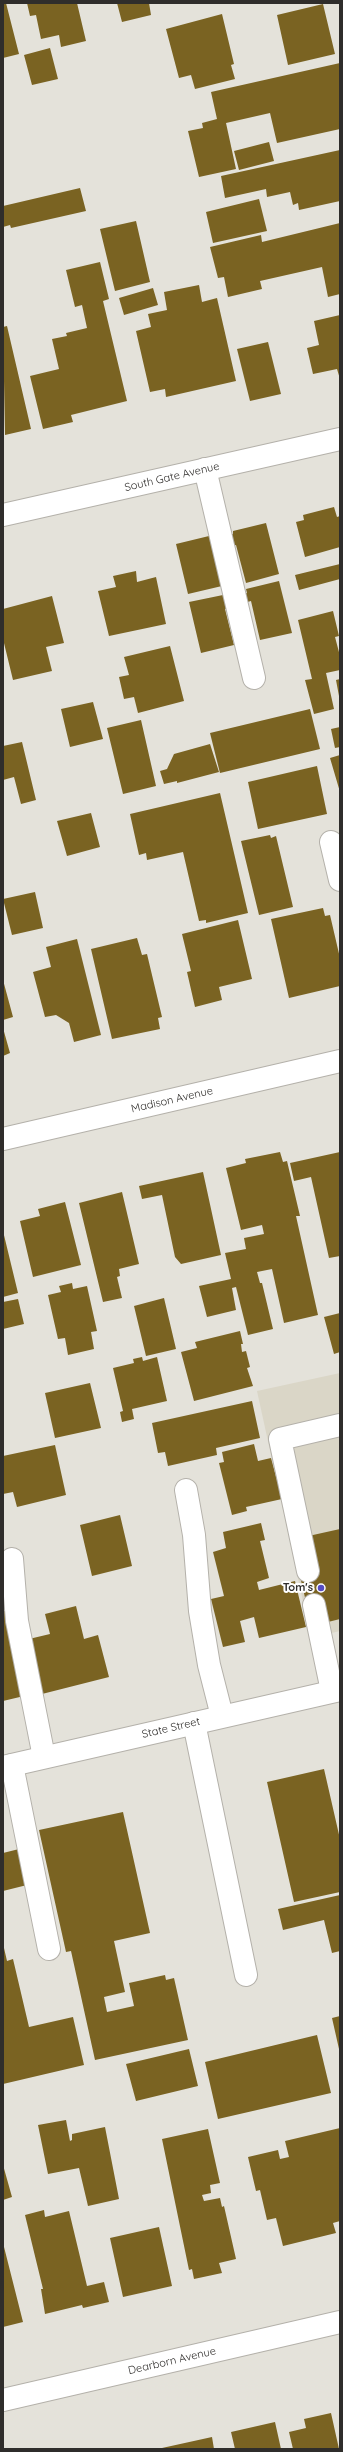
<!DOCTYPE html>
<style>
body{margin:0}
#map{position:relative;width:343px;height:2452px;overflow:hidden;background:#e4e2da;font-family:Quicksand,sans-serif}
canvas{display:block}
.frame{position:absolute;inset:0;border:4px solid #2f2d2b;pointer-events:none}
</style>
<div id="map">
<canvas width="343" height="2452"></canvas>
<div class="frame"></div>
</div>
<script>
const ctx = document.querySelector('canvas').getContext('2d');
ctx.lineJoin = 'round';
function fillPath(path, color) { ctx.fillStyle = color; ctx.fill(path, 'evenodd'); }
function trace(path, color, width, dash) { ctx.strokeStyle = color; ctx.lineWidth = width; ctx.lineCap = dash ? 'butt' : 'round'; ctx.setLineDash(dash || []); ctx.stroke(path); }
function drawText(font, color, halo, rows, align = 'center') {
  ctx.font = font + ' Quicksand,sans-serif'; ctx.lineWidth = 4; ctx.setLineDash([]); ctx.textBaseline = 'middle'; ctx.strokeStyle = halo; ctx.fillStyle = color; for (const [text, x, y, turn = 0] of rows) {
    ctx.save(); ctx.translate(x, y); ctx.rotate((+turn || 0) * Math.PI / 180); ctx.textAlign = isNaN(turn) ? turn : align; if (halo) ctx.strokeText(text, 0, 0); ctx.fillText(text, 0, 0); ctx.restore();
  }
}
fillPath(new Path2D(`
 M340,1373V1631L311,1638L257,1391Z`), '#dad6c7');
fillPath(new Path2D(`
 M3,3H6L19,54L3,58Z
 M27,3H77L86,41L61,47L59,35L41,39L36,15L30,16Z
 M117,3H149L151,15L122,22Z
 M323,4L335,54L288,65L277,15Z
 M222,14L234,64L231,65L235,79L195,89L191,75L179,78L166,29Z
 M50,48L58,79L32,85L24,55Z
 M340,63V129L277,143L270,113L226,123L236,169L199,177L188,131L203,128L202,123L217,119L211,92Z
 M269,142L274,161L239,170L234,151Z
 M340,150V201L299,210L298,203L293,205L290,192L267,197L266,189L225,198L221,176Z
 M80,188L86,211L11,228L10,225L3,227V206Z
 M259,199L267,231L213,243L206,212Z
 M136,221L150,282L115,291L100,229Z
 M340,223V294L328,297L322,267L260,281L262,289L228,297L224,277L218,278L210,247L261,235L262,242Z
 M100,262L109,299L103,301L127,401L71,415L73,422L43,429L30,376L59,369L52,339L67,336L66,333L87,328L82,305L75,307L66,270Z
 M199,285L202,302L217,298L236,381L166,397L165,389L150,392L136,331L151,327L148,314L167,310L164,292Z
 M153,288L158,305L124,315L119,298Z
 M340,315V379L337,369L313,374L307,348L319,345L314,321Z
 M7,326L31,429L5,435L3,327Z
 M268,342L281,394L250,401L237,349Z
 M334,507L337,517L340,516V547L305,557L296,522L304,520L303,515Z
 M266,523L279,574L246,583L236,545L232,546L229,535L233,534V531Z
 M209,536L222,586L188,594L176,544Z
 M340,564V579L299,590L295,575Z
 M136,571L137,582L156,577L166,624L109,636L98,591L116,587L113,576Z
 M279,581L292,633L260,640L251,601L244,603L243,594L247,593L246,589Z
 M223,595L224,598L228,597L231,607L225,609L234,645L201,653L189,602Z
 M52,596L64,643L46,647L52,671L13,680L3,639V609Z
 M333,611L339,636L335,637L340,656V670L326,673L334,709L314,714L305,680L312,679L298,620Z
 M170,646L184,701L138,713L134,697L124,699L119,677L129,675L124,657Z
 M340,679V696H339L336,680Z
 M93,702L103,739L70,747L61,709Z
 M310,709L320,749L220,773L210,733Z
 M141,720L156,786L123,794L107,728Z
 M340,727V747L335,748L331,729Z
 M22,742L36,800L21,804L14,777L3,780V746Z
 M210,744L219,772L177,783V781L164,784L160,771L167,769L174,754Z
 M340,755V792L330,758Z
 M317,766L327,814L258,829L248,782Z
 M220,793L248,913L206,923V920L199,921L183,852L147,860L146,853L139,855L130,814Z
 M91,813L100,847L67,856L57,821Z
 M270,835L271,838L276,836L293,907L259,915L241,841Z
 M35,892L43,928L12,935L3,899Z
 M323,908L325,916L330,915L340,958V986L289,998L271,919Z
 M238,920L252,979L219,987L222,1000L195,1007L187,972L191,971L182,934Z
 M137,938L142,955L147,954L162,1017L158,1018L160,1029L112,1039L91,949Z
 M77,939L101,1035L74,1042L69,1023L56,1015L45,1017L33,972L51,967L46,947Z
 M3,980L13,1017L3,1020Z
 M3,1028L10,1053L3,1056Z
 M280,1152L283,1162L287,1161L300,1216H296L318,1315L284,1323L272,1269L257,1272L260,1283H262L273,1329L248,1335L236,1287L232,1288L236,1310L207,1317L199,1286L231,1279L225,1253L246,1249L244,1238L264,1234L262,1225L241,1230L226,1168L246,1163L245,1159Z
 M340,1152V1256L329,1258L311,1177L294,1181L290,1163Z
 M203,1172L221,1255L181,1264L175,1257L162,1195L142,1199L139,1186Z
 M122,1192L139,1264L119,1269L120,1276L117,1277L122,1298L103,1302L79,1203Z
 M65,1202L81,1265L33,1277L20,1221L40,1216L38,1209Z
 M3,1231L18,1293L3,1297Z
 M72,1283L73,1289L87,1286L97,1331L91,1332L94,1349L68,1355L65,1338L58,1339L48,1295L61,1292L59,1286Z
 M164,1298L176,1349L146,1356L134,1306Z
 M18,1299L24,1324L3,1329V1302Z
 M340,1313V1352L334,1354L324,1317Z
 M240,1331L243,1344H241L242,1352L246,1351L250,1367L247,1368L253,1386L194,1401L181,1352L197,1348L195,1342Z
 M142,1357L143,1361L157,1357L167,1401L132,1409L134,1419L122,1422L120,1412L123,1411L113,1368L134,1363L133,1359Z
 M90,1383L101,1428L55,1438L45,1393Z
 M252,1401L260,1438L216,1448L217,1455L168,1466L165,1452L158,1453L152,1423Z
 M254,1444L258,1461L271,1458L282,1499L246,1507L247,1511L232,1515L219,1463L224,1462L222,1452Z
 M55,1445L66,1495L17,1507L13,1492L3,1494V1456Z
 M120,1515L132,1566L92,1576L80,1525Z
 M261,1523L265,1540L260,1541L269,1578L257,1582L259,1590L295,1581L306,1627L259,1638L254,1617L240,1621L245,1642L223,1647L211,1599L224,1596L213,1552L226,1548L223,1532Z
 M340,1529V1619L324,1623L307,1606L299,1572L304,1537Z
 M76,1606L84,1639L98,1635L109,1677L42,1694L29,1639L50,1634L45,1614Z
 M3,1611H5L24,1696L3,1701Z
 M324,1769L340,1839V1892L294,1902L267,1782Z
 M123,1812L150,1933L114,1941L125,1992L104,1997L107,2012L134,2006L129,1983L165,1975L166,1980L174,1978L188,2040L95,2060L71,1951L66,1952L39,1830Z
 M19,1849L27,1885L3,1891V1853Z
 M340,1895V1951L332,1953L324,1920L283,1930L278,1909Z
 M4,1948L7,1961L13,1959L29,2027L73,2017L84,2065L3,2084Z
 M340,2016V2049H339L332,2018Z
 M317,2035L331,2093L218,2119L205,2062Z
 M189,2049L198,2086L136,2101L126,2064Z
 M66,2120L70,2141L72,2140V2134L105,2127L119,2199L88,2206L79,2168L48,2174L38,2125Z
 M340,2128V2221L333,2223L336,2233L283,2246L276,2218L267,2220L260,2190L256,2191L248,2157L278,2150L280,2159L289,2157L285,2141Z
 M208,2129L220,2183L210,2185L211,2193L202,2195L204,2201L220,2198L222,2207L224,2206L236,2259L219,2263L222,2273L194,2279L192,2269L189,2270L162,2139Z
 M3,2165L12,2197L3,2200Z
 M44,2210L45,2217L69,2211L87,2286L104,2282L109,2302L83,2308L82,2305L45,2314L41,2289H43L25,2215Z
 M159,2227L172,2286L123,2297L110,2238Z
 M3,2243L23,2322L3,2327Z
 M331,2413L339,2449H293L289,2432L306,2428L304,2419Z
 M275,2422L281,2449H235L231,2432Z
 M212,2437L214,2449H162V2448Z`), '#7a6322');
const service = new Path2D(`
 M205,469L254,678
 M331,842L340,880
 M186,1490L194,1535L200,1611L209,1665L222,1716
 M12,1559L17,1621L44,1757
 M308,1571L280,1439L340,1425
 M314,1605L332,1691
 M194,1723L246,1975
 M12,1765L49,1949`);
const minor = new Path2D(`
 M3,515L340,439
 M3,1139L340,1061
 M3,2400L340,2322`);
const secondary = new Path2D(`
 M3,1767L340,1690`);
trace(service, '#b4b1aa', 24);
trace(minor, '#b4b1aa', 24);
trace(secondary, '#b4b1aa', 24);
trace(service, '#fff', 22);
trace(minor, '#fff', 22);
trace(secondary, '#fff', 22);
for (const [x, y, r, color] of [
 [321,1588,4,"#564cc4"]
]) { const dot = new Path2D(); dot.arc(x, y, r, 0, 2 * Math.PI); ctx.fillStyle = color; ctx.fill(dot); trace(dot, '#fff', 1.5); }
drawText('11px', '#2f2d2b', '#fff', [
 ["South Gate Avenue",172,477,-13],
 ["Madison Avenue",172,1100,-13],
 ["State Street",171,1728,-13],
 ["Dearborn Avenue",172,2361,-13]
]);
drawText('bold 11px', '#2f2d2b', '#fff', [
 ["Tom's",313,1588]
], 'right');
</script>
